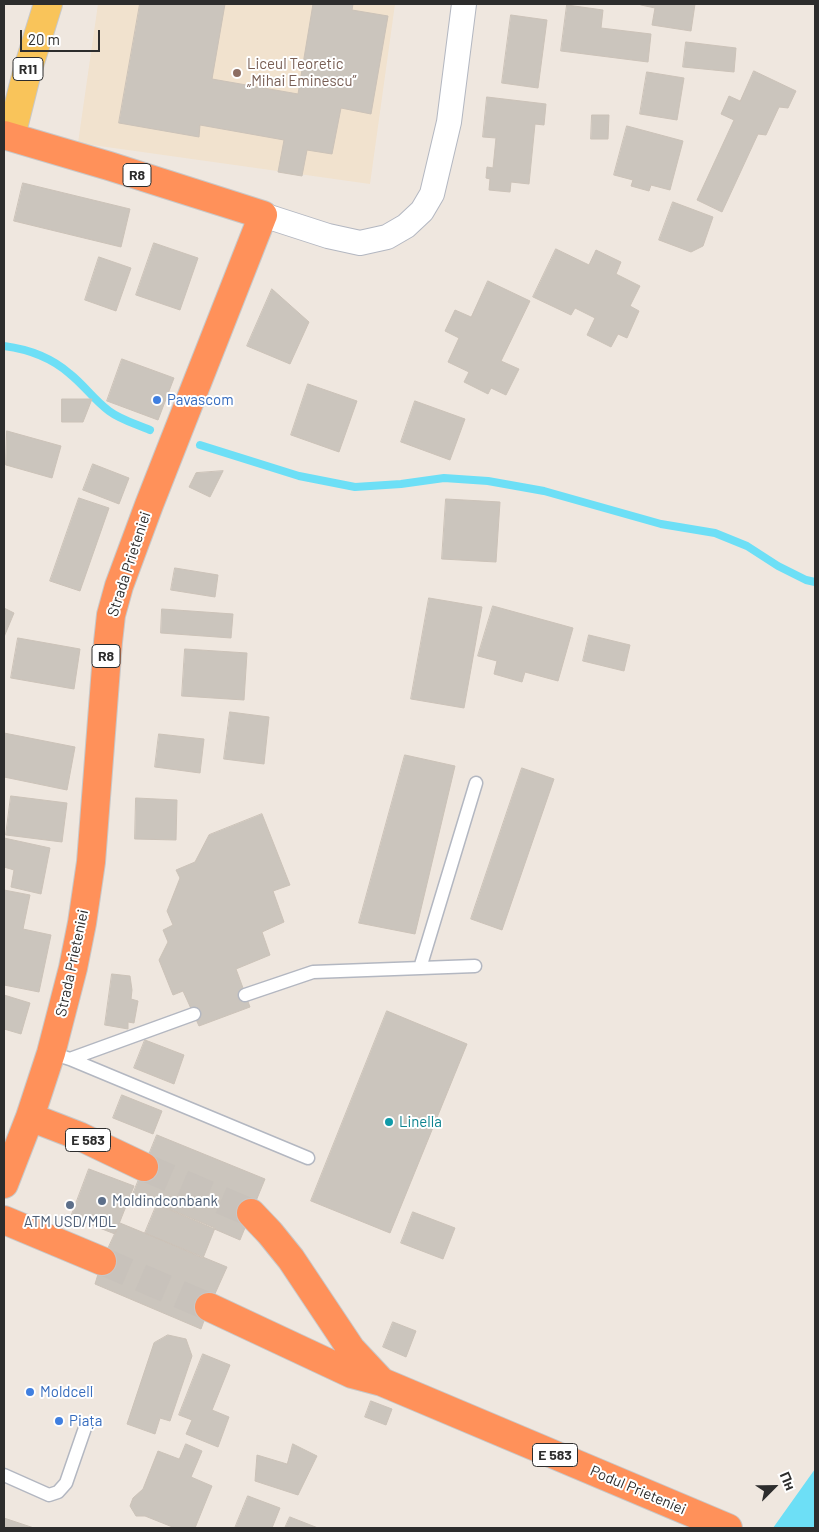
<!DOCTYPE html>
<meta charset="utf-8">
<style>
body{margin:0}
#map{position:relative;width:819px;height:1532px;overflow:hidden;background:#efe7df;font-family:Barlow,sans-serif}
canvas{display:block}
.frame{position:absolute;inset:0;border:5px solid #2d2d2d;pointer-events:none}
.north{position:absolute;left:749px;top:1462px;width:50px;height:50px;-webkit-text-stroke:4px #fff;paint-order:stroke;rotate:67deg;font-size:14px;font-weight:700;line-height:20px;text-align:center;color:#2d2d2d}
.north::after{content:'';display:block;margin:auto;width:18px;height:22px;background:#2d2d2d;clip-path:polygon(50% 0,100% 100%,50% 72%,0 100%)}
.scale{position:absolute;left:20px;top:30px;width:80px;height:22px;box-sizing:border-box;border:2px solid #2d2d2d;border-top:0;padding-left:6px;font-size:15px;line-height:18px;white-space:nowrap;color:#2d2d2d;-webkit-text-stroke:4px #fff;paint-order:stroke}
</style>
<div id="map">
<canvas width="819" height="1532"></canvas>
<div class="frame"></div>
<div class="north">Пн</div>
<div class="scale">20 m</div>
</div>
<script>
const ctx = document.querySelector('canvas').getContext('2d');
ctx.lineJoin = 'round';
function fillPath(path, color) { ctx.fillStyle = color; ctx.fill(path, 'evenodd'); }
function trace(path, color, width, dash) { ctx.strokeStyle = color; ctx.lineWidth = width; ctx.lineCap = dash ? 'butt' : 'round'; ctx.setLineDash(dash || []); ctx.stroke(path); }
function drawText(font, color, halo, rows, align = 'center') {
  ctx.font = font + ' Barlow,sans-serif'; ctx.lineWidth = 4; ctx.setLineDash([]); ctx.textBaseline = 'middle'; ctx.strokeStyle = halo; ctx.fillStyle = color; for (const [text, x, y, turn = 0] of rows) {
    ctx.save(); ctx.translate(x, y); ctx.rotate((+turn || 0) * Math.PI / 180); ctx.textAlign = isNaN(turn) ? turn : align; if (halo) ctx.strokeText(text, 0, 0); ctx.fillText(text, 0, 0); ctx.restore();
  }
}
fillPath(new Path2D(`
 M98,4H395L370,184L78,143Z`), '#f1e2ce');
fillPath(new Path2D(`
 M815,1468V1528H773L815,1469Z`), '#6ddff6');
trace(new Path2D(`
 M4,346C27,349 52,358 70,374C84,385 94,400 109,411C121,420 136,424 150,430
 M200,445L299,476L355,487L401,484L444,478L488,481L544,491L661,524L715,533L747,546L778,566L806,580L815,582`), '#6ddff6', 8);
const building = new Path2D(`
 M140,4H225L212,79L298,94L313,4H353L352,10L388,16L371,114L341,108L332,154L307,150L302,176L278,172L284,140L200,125L199,137L119,123Z
 M642,4H695L691,31L652,25L655,8L641,5Z
 M567,5L603,10L601,28L651,34L648,62L561,51Z
 M511,15L547,20L538,88L502,83Z
 M686,42L736,48L734,72L683,67Z
 M754,71L796,91L788,108L779,107L766,135L758,134L722,212L697,200L734,120L721,114L729,96L740,101Z
 M647,72L684,78L677,120L640,114Z
 M487,97L546,104L544,125L535,124L529,184L511,182L510,192L489,190L490,179L486,178L487,167L493,168L496,138L483,137Z
 M592,115H609L608,139H591Z
 M627,126L683,141L670,190L651,185L649,191L631,186L633,180L614,175Z
 M23,183L130,209L121,247L14,221Z
 M673,202L713,217L703,246L691,252L659,240Z
 M154,243L198,258L180,310L136,295Z
 M556,249L589,265L596,250L621,262L616,274L640,286L630,306L639,311L627,338L618,334L611,347L587,335L595,318L575,308L571,315L533,297Z
 M99,257L131,268L116,311L85,300Z
 M488,281L530,301L501,361L519,369L506,395L491,388L488,394L464,382L469,372L448,362L459,338L445,331L455,310L471,317Z
 M272,289L309,322L290,364L247,346Z
 M122,359L174,378L158,420L107,401Z
 M308,384L357,401L339,452L291,435Z
 M62,399H92L83,422H62Z
 M415,401L465,419L450,460L401,442Z
 M7,431L61,446L52,478L6,465Z
 M93,464L129,478L119,504L83,490Z
 M223,471L210,497L189,487L196,473Z
 M79,498L109,508L80,591L50,581Z
 M446,499L500,502L496,562L442,559Z
 M175,568L218,575L215,597L171,590Z
 M429,598L482,607L464,708L411,699Z
 M493,606L573,628L558,681L525,672L522,682L494,674L497,661L478,656Z
 M4,608L14,613L4,637Z
 M162,609L233,614L231,638L161,633Z
 M589,635L630,645L624,671L583,661Z
 M18,638L80,649L74,689L11,678Z
 M185,649L247,653L244,700L182,696Z
 M230,712L269,717L264,764L224,759Z
 M4,733L75,747L67,790L4,777Z
 M159,734L204,739L200,773L155,767Z
 M405,755L455,766L415,934L359,923Z
 M522,768L554,779L502,930L471,919Z
 M11,796L67,803L62,842L6,835Z
 M136,798L177,800L176,840L135,839Z
 M262,814L290,885L273,891L284,922L262,932L270,955L236,969L250,1007L199,1026L183,991L173,995L159,960L168,942L163,930L173,925L167,911L180,878L176,870L195,862L209,835Z
 M4,838L50,848L41,894L11,887L14,870L4,867Z
 M4,890L30,895L23,929L51,935L39,992L4,985Z
 M112,974L130,976L132,990L131,999L138,1001L134,1023L128,1022V1029L105,1025Z
 M4,995L30,1003L21,1034L4,1029Z
 M387,1011L467,1044L390,1233L311,1201Z
 M145,1040L184,1055L174,1084L134,1068Z
 M122,1095L162,1111L153,1134L113,1118Z
 M157,1135L265,1179L240,1240L133,1194Z
 M89,1169L134,1186L115,1234L71,1217Z
 M157,1204L215,1228L203,1258L145,1233Z
 M413,1212L455,1228L443,1259L401,1243Z
 M120,1223L227,1267L209,1307L201,1329L95,1284L102,1261Z
 M393,1322L416,1331L406,1357L383,1347Z
 M168,1335L186,1339L192,1356L170,1421L160,1418L155,1434L127,1424L154,1343Z
 M203,1354L230,1365L212,1410L229,1417L218,1447L186,1434L192,1420L179,1415Z
 M371,1401L392,1409L386,1425L365,1417Z
 M186,1444L202,1451L191,1477L212,1486L195,1528H175L145,1516H136L130,1506L133,1498L143,1489L158,1451L179,1459Z
 M293,1444L317,1456L298,1495L255,1481L257,1455L287,1464Z
 M248,1496L280,1508L272,1528H235Z
 M290,1517L318,1528H285Z
 M4,1518L34,1528H4Z`);
fillPath(building, '#cbc5bd');
trace(building, '#cbc2b8', 1);
trace(new Path2D(`
 M144,1167L251,1213
 M102,1261L209,1307`), '#c8c2bb', 28, [28, 14]);
const lane = new Path2D(`
 M420,968L476,783
 M245,995L313,972L475,966
 M51,1053L70,1059L308,1158
 M70,1059L194,1014
 M4,1475L49,1495L58,1492L66,1483L86,1425`);
const street = new Path2D(`
 M263,215L328,236L360,243L387,237L406,226L422,211L432,194L449,122L464,4`);
const primary = new Path2D(`
 M11,136L27,72L48,4`);
const highway = new Path2D(`
 M4,135L109,166L263,215L149,505L119,586L111,615L108,642L91,862L82,923L73,968L51,1053L30,1117L4,1184
 M30,1117L79,1136L144,1167
 M251,1213L270,1233L291,1259L351,1349L381,1381
 M4,1220L102,1261
 M209,1307L352,1374L382,1382L728,1528`);
trace(lane, '#b3b7c1', 15);
trace(street, '#b3b7c1', 26);
trace(primary, '#c8c8c8', 30);
trace(highway, '#c8c8c8', 30);
trace(lane, '#fff', 12);
trace(street, '#fff', 24);
trace(primary, '#f9c45a', 28);
trace(highway, '#ff915a', 28);
for (const [x, y, r, color] of [
 [237,73,5,"#8d6e63"],
 [157,400,5,"#3f7fe0"],
 [389,1122,5,"#0f9aa8"],
 [102,1201,5,"#5c6f8a"],
 [70,1205,5,"#5c6f8a"],
 [30,1392,5,"#3f7fe0"],
 [59,1421,5,"#3f7fe0"]
]) { const dot = new Path2D(); dot.arc(x, y, r, 0, 2 * Math.PI); ctx.fillStyle = color; ctx.fill(dot); trace(dot, '#fff', 2); }
for (const [x, y, w] of [
 [28,69,30],
 [137,175,28],
 [106,656,28],
 [88,1140,45],
 [555,1455,45]
]) { const box = new Path2D(); box.roundRect(x - w / 2, y - 11.5, w, 23, 4); ctx.fillStyle = '#fff'; ctx.fill(box); trace(box, '#2d2d2d', 1); }
drawText('bold 14px', '#2d2d2d', null, [
 ["R11",28,69],
 ["R8",137,175],
 ["R8",106,656],
 ["E 583",88,1140],
 ["E 583",555,1455]
]);
drawText('15px', '#785e54', '#fff', [
 ["Liceul Teoretic",247,64],
 ["„Mihai Eminescu”",247,81]
], 'left');
drawText('15px', '#366cbe', '#fff', [
 ["Pavascom",167,400],
 ["Moldcell",40,1392],
 ["Piața",69,1421]
], 'left');
drawText('15px', '#2d2d2d', '#fff', [
 ["Strada Prieteniei",129,564,-72],
 ["Strada Prieteniei",72,963,-78],
 ["Podul Prieteniei",638,1490,23]
]);
drawText('15px', '#0d838f', '#fff', [
 ["Linella",399,1122]
], 'left');
drawText('15px', '#4e5e75', '#fff', [
 ["Moldindconbank",112,1201],
 ["ATM USD/MDL",70,1222,"center"]
], 'left');
</script>
